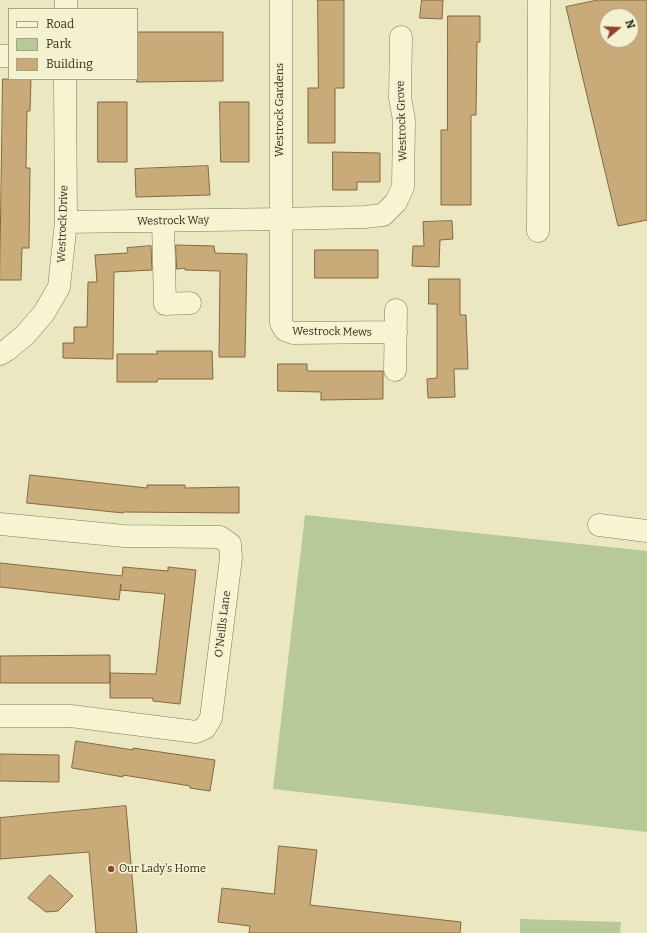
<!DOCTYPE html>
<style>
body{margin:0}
#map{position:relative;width:647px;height:933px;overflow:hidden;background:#ebe8c1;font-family:Bitter,serif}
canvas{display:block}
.legend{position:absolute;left:8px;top:8px;width:130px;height:72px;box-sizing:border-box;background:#f3f1d0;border:1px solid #a7a388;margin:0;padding:5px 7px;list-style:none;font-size:12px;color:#342d1d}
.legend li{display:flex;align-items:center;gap:8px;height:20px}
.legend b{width:20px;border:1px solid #a7a388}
.north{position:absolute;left:599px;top:8px;width:40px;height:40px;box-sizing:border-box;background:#f3f1d0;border:1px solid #a7a388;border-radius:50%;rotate:71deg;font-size:11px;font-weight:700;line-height:16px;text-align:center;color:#342d1d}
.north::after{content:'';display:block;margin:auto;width:14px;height:18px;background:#90422c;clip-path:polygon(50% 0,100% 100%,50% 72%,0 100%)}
</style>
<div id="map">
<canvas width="647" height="933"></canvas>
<ul class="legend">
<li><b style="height:5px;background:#f7f4d3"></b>Road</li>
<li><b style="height:11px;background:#b7c996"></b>Park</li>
<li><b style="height:11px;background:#c8ab78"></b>Building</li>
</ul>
<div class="north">N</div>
</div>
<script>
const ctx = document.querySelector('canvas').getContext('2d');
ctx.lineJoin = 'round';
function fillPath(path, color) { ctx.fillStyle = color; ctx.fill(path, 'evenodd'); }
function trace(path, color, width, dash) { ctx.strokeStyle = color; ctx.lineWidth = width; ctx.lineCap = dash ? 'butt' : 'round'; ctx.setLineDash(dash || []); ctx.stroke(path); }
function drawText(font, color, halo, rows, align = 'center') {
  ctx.font = font + ' Bitter,serif'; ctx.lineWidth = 3.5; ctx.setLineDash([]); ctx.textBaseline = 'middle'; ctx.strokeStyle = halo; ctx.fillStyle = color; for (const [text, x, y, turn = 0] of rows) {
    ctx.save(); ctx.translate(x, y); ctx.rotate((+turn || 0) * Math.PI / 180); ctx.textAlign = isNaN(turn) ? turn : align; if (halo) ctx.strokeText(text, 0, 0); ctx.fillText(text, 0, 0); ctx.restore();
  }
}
fillPath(new Path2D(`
 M305,515L647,551V832L273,789Z
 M520,919L621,922L620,933H520Z`), '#b7c996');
const building = new Path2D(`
 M318,0H344V88H335V143H308V88H318Z
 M422,0H443L442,19L420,18Z
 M598,0H647V220L618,226L566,7ZM607,16H631V40H607Z
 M448,16H480V42H477L476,115H471V205H441V130H447Z
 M137,32H223V81L137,82Z
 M3,79H31L30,111H27L26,168H30L29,248H22L21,280H0Z
 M98,102H127V162H98Z
 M220,102H249V162H221Z
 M333,152L380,153V182H357V190H333Z
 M208,166L210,195L136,197L135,169Z
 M452,221L453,239L440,240L439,267L412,266L413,246H424L423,222Z
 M176,245L214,246L215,253L247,254L245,357H219L220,271L185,270V268L177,269Z
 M151,246L152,270L114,272L113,359L63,358V343H74V327H87L88,282H97L95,255L128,253L127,248Z
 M315,250H378V278H315Z
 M429,279H460V315H466L468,369H454L455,397L428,398L427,379L437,378V304H429Z
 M157,351H212L213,379H158L157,382H117V354H157Z
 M278,364H307V371H383V399L321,400V392L278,391Z
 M30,475L147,488V485H185V488L239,487V513L123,512V513L27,503Z
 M0,563L122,576L123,567L168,571V567L196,570L180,704L153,701V698H110V683H0V656L110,655V683V673L156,674L165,594L120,590L121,584L119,600L0,587Z
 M76,741L133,750V748L215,760L210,791L190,788V786L148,779L123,775V777L72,768Z
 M0,754L59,755V782L0,781Z
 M126,806L137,933H96L89,852L0,859V818Z
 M279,846L317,850L310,905L461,922L460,933H249L250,926L218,922L222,888L274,894Z
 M50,875L73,896L58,911L46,912L28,898Z`);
fillPath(building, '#c8ab78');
trace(building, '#826940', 1);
const minor = new Path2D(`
 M281,0V323L285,330L293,333L396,332
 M66,9V0
 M0,56H9
 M163,221L165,304L190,303
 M66,222L280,219L365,217L383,215L396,202L403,187L404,120L400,98L401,37
 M538,231L539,0
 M0,354L7,350L25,335L44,313L59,287L66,222L65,79
 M395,370L396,310
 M0,524L124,536L220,537L230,544L231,558L211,718L205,728L196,732L71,716H0
 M599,525L647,531`);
trace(minor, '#847959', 23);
trace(minor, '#f7f4d3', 22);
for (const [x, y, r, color] of [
 [111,869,4,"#90422c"]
]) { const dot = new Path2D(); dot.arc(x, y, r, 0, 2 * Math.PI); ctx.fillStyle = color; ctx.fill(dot); trace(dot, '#f3f1d0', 1.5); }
drawText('11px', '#342d1d', '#f3f1d0', [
 ["Westrock Gardens",280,110,-90],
 ["Westrock Grove",402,121,-92],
 ["Westrock Way",173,221,-1],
 ["Westrock Drive",63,224,-88],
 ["Westrock Mews",332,332,1],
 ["O'Neills Lane",223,624,-83]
]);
drawText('11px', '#342d1d', '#f3f1d0', [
 ["Our Lady's Home",119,869]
], 'left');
</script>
